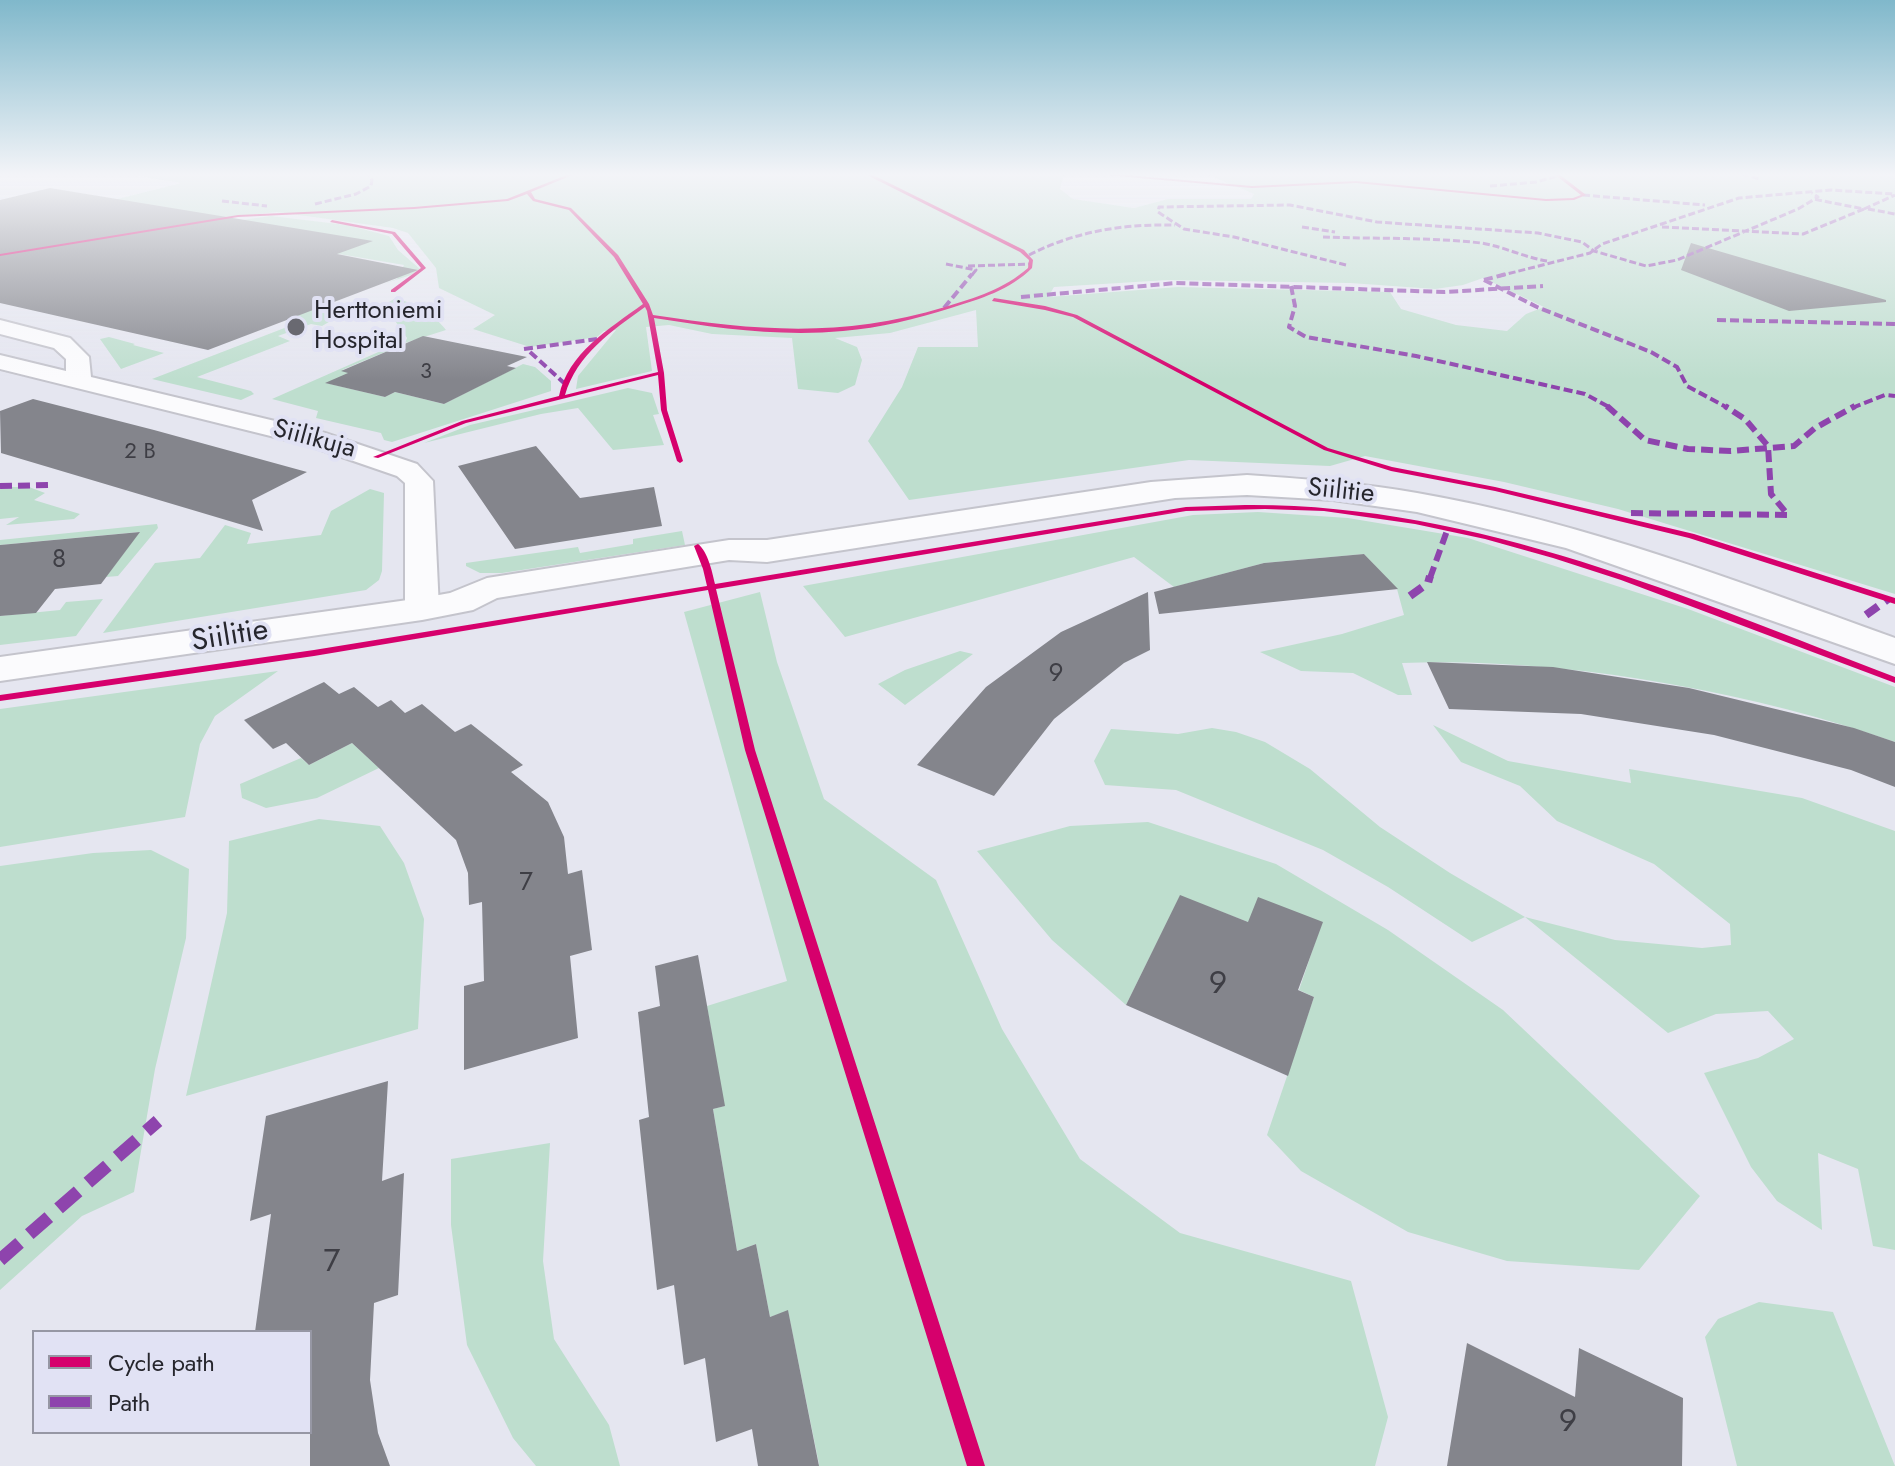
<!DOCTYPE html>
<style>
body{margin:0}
#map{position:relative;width:1895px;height:1466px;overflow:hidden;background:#e5e6f0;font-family:Jost,sans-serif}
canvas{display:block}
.legend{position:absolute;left:32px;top:1330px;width:280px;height:104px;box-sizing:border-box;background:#e1e2f4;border:2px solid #9697a4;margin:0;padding:10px 14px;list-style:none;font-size:24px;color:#26262d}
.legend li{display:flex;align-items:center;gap:16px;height:40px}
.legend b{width:40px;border:2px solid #9697a4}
</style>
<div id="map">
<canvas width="1895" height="1466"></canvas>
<ul class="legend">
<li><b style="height:10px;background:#d6006c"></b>Cycle path</li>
<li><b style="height:10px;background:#8e44ad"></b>Path</li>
</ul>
</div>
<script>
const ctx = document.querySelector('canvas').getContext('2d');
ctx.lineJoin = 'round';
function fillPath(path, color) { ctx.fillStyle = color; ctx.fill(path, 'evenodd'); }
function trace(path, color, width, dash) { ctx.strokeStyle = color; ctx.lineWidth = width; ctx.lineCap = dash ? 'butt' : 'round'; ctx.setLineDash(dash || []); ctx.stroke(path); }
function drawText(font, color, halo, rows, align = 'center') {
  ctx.font = font + ' Jost,sans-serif'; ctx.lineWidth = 8; ctx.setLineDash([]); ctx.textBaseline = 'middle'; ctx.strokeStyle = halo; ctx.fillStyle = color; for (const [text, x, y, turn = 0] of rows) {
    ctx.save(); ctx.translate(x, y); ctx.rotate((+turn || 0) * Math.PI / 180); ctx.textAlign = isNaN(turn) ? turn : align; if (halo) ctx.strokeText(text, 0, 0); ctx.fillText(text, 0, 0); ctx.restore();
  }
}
fillPath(new Path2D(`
 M127,174H1064L1060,189L1073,199L1134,208L1168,199H1251L1254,194L1206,174H1895V594L1618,509L1504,482L1365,456L1330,466L1189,460L909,500L868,441L902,387L918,347H978L976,310L890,333L835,338L857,347L862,360L855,385L838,393L798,389L792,338L712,334L669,325L646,327L652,371L576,389L578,376L616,330L604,331L597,337L530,347L473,329L495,315L439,288L436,268L408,233L393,228L277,212L195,221L74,210L181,183ZM1483,278L1544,307L1526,314L1507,331L1456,325L1401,309L1390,292L1178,287L1048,297L1054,287L1168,280L1350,283L1435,289L1463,285Z
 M271,216L347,225L389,236L398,250L420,269L411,275L383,284L397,279L404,265L333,253L371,241L166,230Z
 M394,299C409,299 437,317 446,330L405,343L407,338L384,305Z
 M316,301L336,312L334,319L322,326L311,324L278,336L290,341L197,377L251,391L254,394L241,400L152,379L300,322L290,318Z
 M109,337L135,344L133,345L164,353L121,369L100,339Z
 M392,346L397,347L342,370L352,374L326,383L385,397L395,392L444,404L523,364L535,367L551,381V391L392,442L384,440L381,433L316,418L318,411L272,399Z
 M628,388L652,393L659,414L653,415L664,445L613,450L578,408L541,414L424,443L470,425Z
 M0,487H29L45,493L34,500L80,514L74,519L6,525L19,517L0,519Z
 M370,489L384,493L382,571L379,580L366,590L103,633L155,563L200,558L225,525L251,533L247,544L321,535L331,511Z
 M1258,512L1348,518L1468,538L1688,609L1895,687V742C1746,690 1559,657 1402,663L1412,695H1398L1353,673L1301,671L1260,652L1342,634L1404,615L1397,589L1364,554L1264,563L1174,587L1134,557L845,637L803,586L1193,515Z
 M157,524L158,528L118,576L106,577L139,532L0,545V540Z
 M682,531L685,545L502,573H480L466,566V563L578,547L580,553L633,544V539Z
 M760,592L777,662L824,799L936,880L1002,1029L1080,1159L1180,1233L1351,1281L1388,1417L1375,1466H816L819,1464L788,1311L770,1317L756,1244L737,1251L713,1109L724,1106L707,1006L787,981L684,612Z
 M103,599L76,636L0,645V616L60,610L66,602Z
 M960,651L973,654L905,705L878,684L905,670Z
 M278,671L215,716L200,744L185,817L0,847V709Z
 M1433,725L1508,761L1631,783L1629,769L1802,798L1895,831V1250L1873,1246L1858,1169L1818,1153L1822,1230L1777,1201L1751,1167L1704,1073L1758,1058L1794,1039L1768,1011L1716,1014L1668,1033L1525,917L1472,942L1388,887L1323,850L1176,790L1105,785L1094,761L1111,729L1178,734L1212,728L1236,732L1265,742L1310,769L1380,827L1450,873L1525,917L1615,940L1702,948L1731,945L1730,924L1654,864L1557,821L1520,786L1461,762Z
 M352,743L379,768L317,798L266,808L242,798L240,784L301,758L309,765Z
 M319,819L380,826L404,863L424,919L418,1029L186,1096L227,913L229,841Z
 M1148,822L1276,864L1388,930L1503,1010L1700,1196L1639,1270L1507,1261L1408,1232L1301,1171L1267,1135L1314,997L1299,990L1322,922H1248L1180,896L1126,1005L1052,940L977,851L1070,826Z
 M151,850L189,869L186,938L155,1069L134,1192L82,1216L0,1290V866L93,853Z
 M550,1143L543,1261L554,1339L609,1425L620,1466H536L513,1438L467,1345L451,1225V1159Z
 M1759,1302L1833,1312L1895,1466H1737L1705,1337L1718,1319Z`), '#bedece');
fillPath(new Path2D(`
 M50,188L373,241L337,254L418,270L208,350L0,303V200Z
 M1691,243L1886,300V302L1789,311L1681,270Z
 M423,336L527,357L507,366L516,368L444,404L395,392L385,397L325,383L348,373L341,371Z
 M33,399L154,430L307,472L252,500L263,531L1,453L0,411Z
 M536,446L580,498L654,487L662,526L515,549L458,466Z
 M140,532L101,584L55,589L36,613L0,616V545Z
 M1364,554L1398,589L1159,614L1154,592L1264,563Z
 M1148,592L1150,650L1124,663L1054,719L994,796L917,765L986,687L1061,632Z
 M1427,662L1553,667L1689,688L1854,728L1895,742V787L1851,770L1714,735L1581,714L1449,709Z
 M324,682L339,694L354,687L378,707L391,700L405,713L422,704L455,732L471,724L523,765L511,772L548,802L564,837L568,874L582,870L592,950L570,956L578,1038L464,1070V986L484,981L482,902L469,905L468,873L456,840L352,743L309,765L286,743L273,749L244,720Z
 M1180,895L1248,922L1258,897L1323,922L1298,990L1314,997L1288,1076L1126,1005Z
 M698,955L725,1106L713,1109L737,1251L756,1244L770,1317L788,1310L819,1466H758L752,1429L716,1442L705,1358L684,1365L674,1285L657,1290L639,1120L649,1117L638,1012L660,1006L655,966Z
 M388,1081L382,1181L404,1173L398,1295L374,1303L370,1380L378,1433L390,1466H310V1332H255L271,1214L250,1221L266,1116Z
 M1467,1343L1575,1397L1579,1348L1683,1398L1682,1466H1447Z`), '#84858c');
const street = new Path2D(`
 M0,320L70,338L89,357L91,377L325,433L417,464L433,481L439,609L434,616L422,619L410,616L405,609V483L397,476L307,445L0,369V355L66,371V359L54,348L0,334Z`);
const secondary = new Path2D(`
 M1247,475C1304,479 1361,483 1417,493C1581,521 1739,582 1895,638V664L1566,548L1417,512L1333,500L1247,495L1175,498L767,562L729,560L497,598L473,610L422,620L0,681V657L422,598L450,593L487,578L729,540H767L1151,482Z`);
trace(street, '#c4c4cc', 4);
trace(secondary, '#c4c4cc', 4);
fillPath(street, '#fbfbfd');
fillPath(secondary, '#fbfbfd');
trace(new Path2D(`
 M1742,174L1760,179
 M1490,186L1536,182L1557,176
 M1583,195L1705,205
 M222,201L267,206
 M315,204L356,194L371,186L372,180L368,174
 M1864,209L1895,195
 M1868,209L1895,214
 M1302,227L1335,232
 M1662,227L1803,234L1864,209L1813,199
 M1323,237C1375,239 1429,237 1481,243C1505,247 1523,257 1547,261
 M1029,255C1076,231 1123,224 1175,225
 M946,264L976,270L971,276
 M1346,265L1234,237L1184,229L1158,212L1159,207L1290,205L1377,222L1538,233L1582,242L1594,251L1646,266L1677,260L1798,209L1818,197L1812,193
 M968,266L1031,264
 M1499,276L1590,253L1602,244L1739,198L1831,190L1895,194`), '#8e44ad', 3, [7, 3]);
trace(new Path2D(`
 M1484,280L1537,307L1651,352L1677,367L1687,386L1728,408
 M1484,280L1506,274
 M1291,286L1295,306L1289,327L1306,337L1416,356L1585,394L1611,408
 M1021,297L1176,283L1445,292L1543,286
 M944,308L972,274
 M1717,320L1895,324
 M524,349L597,339
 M530,352L564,383
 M1852,408L1885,395L1895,396`), '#8e44ad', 4, [9, 4]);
trace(new Path2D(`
 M1607,406L1645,440L1688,449L1731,451L1794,446L1815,428L1855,406
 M0,486L49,485
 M1631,513L1788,515L1771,494L1768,446L1745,419L1725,406
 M1430,578L1448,528`), '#8e44ad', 6, [12, 6]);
trace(new Path2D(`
 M1410,596L1428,583L1430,576
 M1866,615L1888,599`), '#8e44ad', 8, [15, 8]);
trace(new Path2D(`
 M0,1260L158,1121`), '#8e44ad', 13, [26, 13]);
fillPath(new Path2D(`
 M569,174H575L531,192L535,199L571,208L618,255L649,304L653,315C758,331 842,338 945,307C975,298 1004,289 1028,268L1029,260L1020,252L865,174H871L1024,250L1033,260L1032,268C1010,290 980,299 951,308C916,319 880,328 843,331C780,337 717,328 654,318L664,373L667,410L683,461L680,463L677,461L661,410L658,375L466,423L378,458L373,457L462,421L559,396C568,353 609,329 643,304L614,257L569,210L533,201L527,194L508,201L414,209L238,217L0,256V254L238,215L414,207L507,199ZM645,307L647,311L658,372L565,395C577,354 612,331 645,307Z
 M1094,174H1115L1252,186L1356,181L1546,199L1573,198L1581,195L1554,174H1559L1586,195L1574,200L1546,201L1356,183L1252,188Z
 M332,220L395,232L426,268L395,292H391V290L421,268L392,234L330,222Z
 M994,298L1045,306L1077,315L1328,448L1392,467L1495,487L1694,534L1895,598V604L1689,538L1495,491L1391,471L1324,450L1073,317L1045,310L992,301Z
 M1245,505C1473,503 1686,597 1895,677V683L1621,580L1553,558L1485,539L1415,524L1324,511L1265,509L1186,511L716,589L755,750L985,1466H967L745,750L708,590L314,656L0,701V695L314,650L707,586L703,569L694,546L698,544C708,552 712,571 715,584L1186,507Z`), '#d6006c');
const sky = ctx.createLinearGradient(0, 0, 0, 380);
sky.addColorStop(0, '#80b8cb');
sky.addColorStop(0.46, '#f3f4f8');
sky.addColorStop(1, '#f3f4f800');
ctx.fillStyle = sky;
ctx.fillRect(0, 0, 1895, 380);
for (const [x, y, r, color] of [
 [296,327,10,"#696971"]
]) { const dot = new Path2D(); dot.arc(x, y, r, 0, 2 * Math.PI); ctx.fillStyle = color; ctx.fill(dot); trace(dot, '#e1e2f4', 3); }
drawText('22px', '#3e3e45', null, [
 ["3",426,373],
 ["2 B",140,453]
]);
drawText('26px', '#26262d', '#e1e2f4', [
 ["Herttoniemi",314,312],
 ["Hospital",314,342]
], 'left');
drawText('26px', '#26262d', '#e1e2f4', [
 ["Siilikuja",314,440,15],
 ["Siilitie",1341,492,6]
]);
drawText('26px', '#3e3e45', null, [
 ["8",59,561],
 ["9",1056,675],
 ["7",526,884]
]);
drawText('30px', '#26262d', '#e1e2f4', [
 ["Siilitie",230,637,-9]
]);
drawText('32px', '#3e3e45', null, [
 ["9",1218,985],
 ["7",332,1263],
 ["9",1568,1423]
]);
</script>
